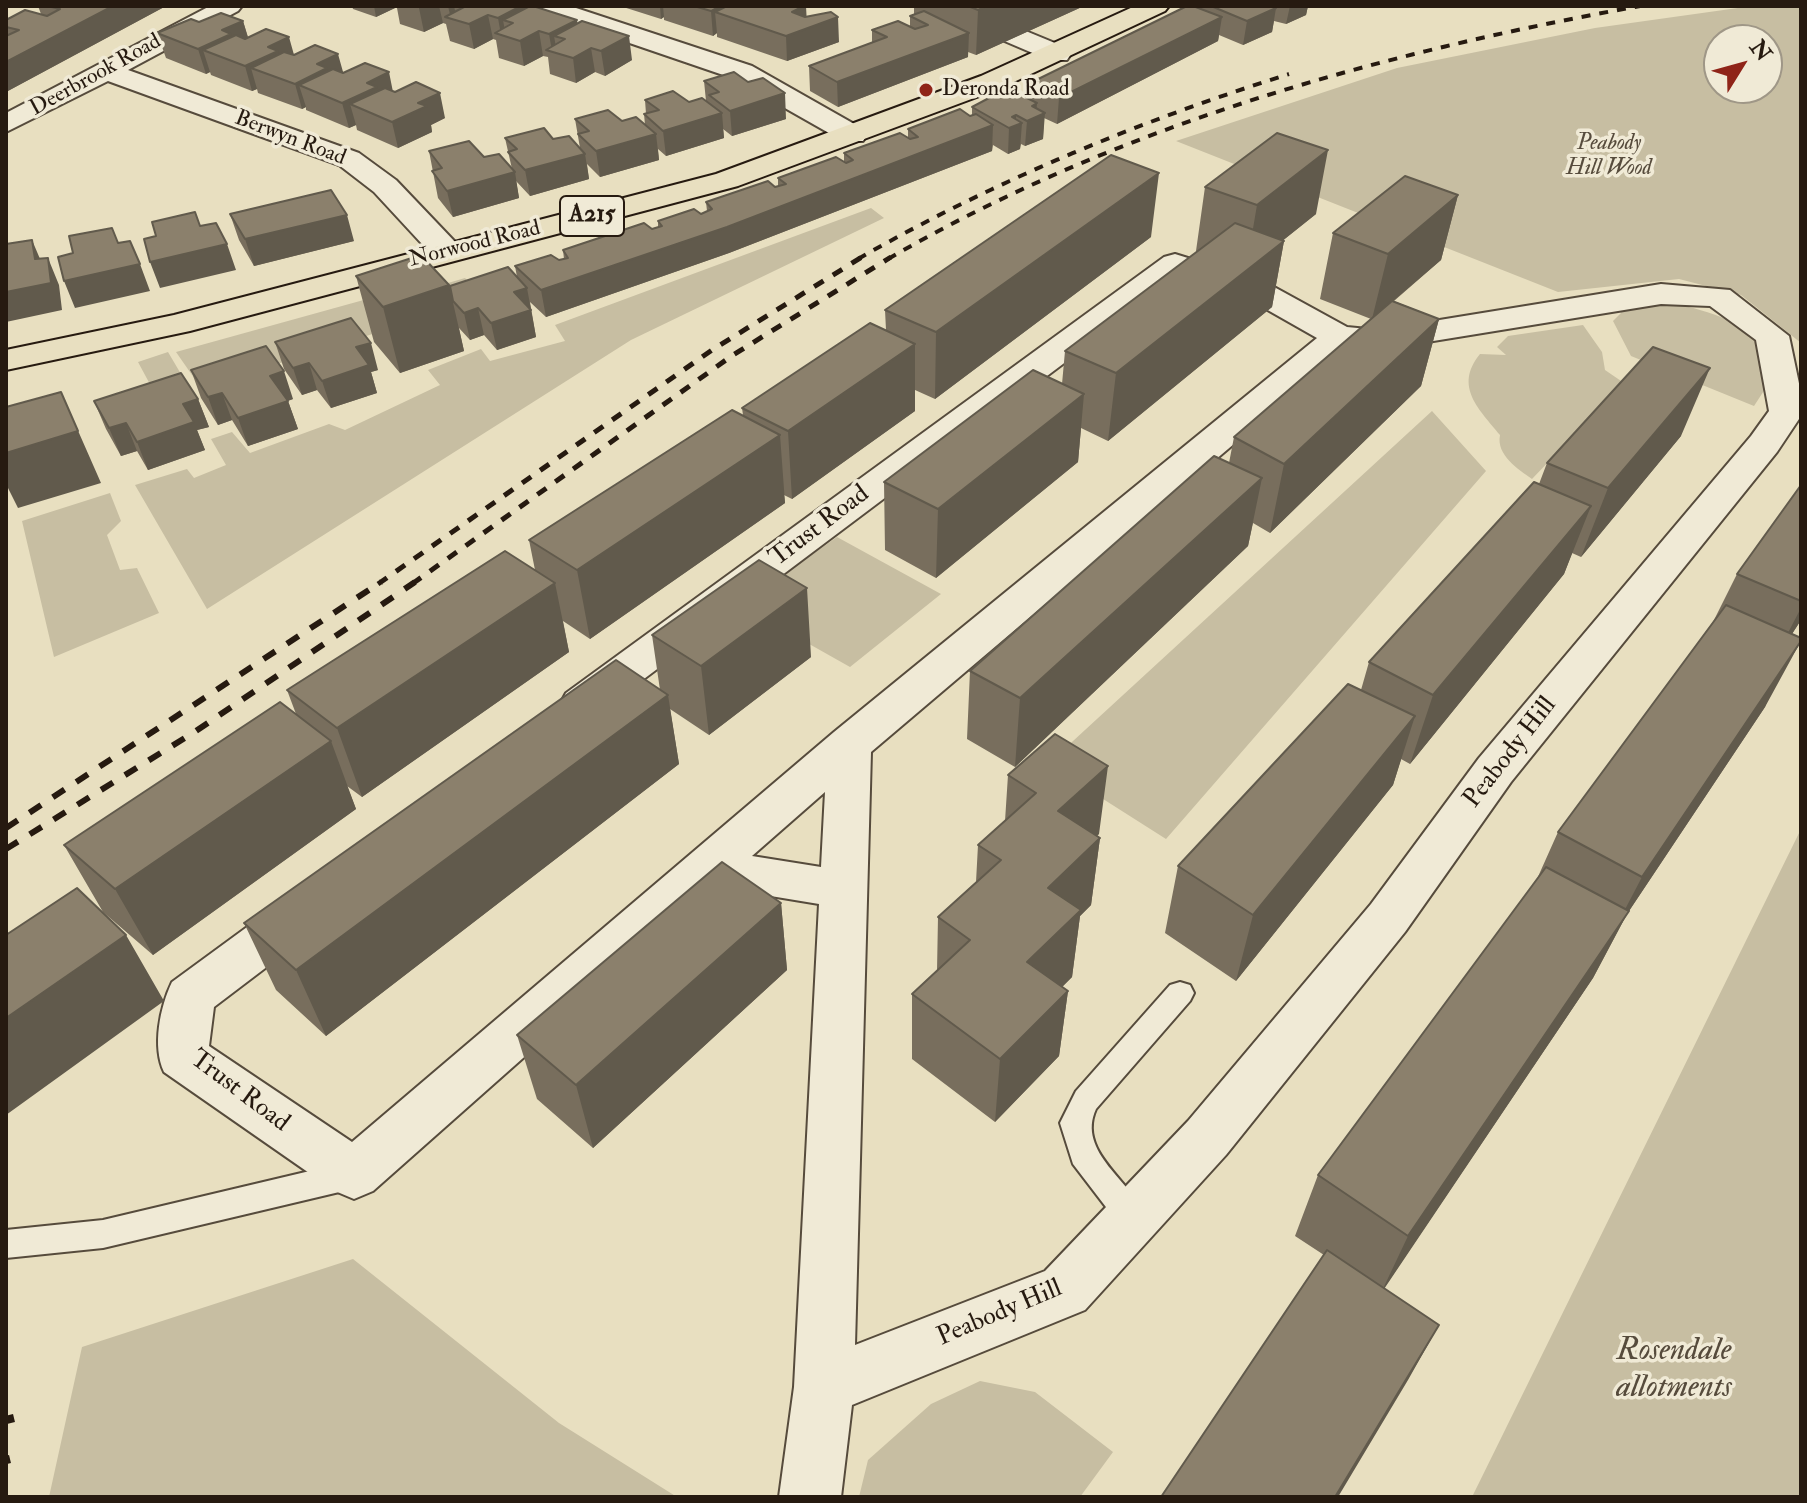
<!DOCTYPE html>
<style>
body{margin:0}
#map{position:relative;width:1807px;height:1503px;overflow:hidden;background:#e8dfc0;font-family:"IM FELL Double Pica",serif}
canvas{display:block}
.frame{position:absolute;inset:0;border:8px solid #261a10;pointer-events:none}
.north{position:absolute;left:1703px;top:24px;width:80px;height:80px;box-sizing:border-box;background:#f0ead6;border:2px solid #9f9787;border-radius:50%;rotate:53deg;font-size:22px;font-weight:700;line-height:32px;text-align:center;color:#261a10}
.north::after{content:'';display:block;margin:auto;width:28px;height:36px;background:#8f2418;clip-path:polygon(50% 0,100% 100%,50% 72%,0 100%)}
</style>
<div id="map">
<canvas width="1807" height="1503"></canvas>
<div class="frame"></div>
<div class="north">N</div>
</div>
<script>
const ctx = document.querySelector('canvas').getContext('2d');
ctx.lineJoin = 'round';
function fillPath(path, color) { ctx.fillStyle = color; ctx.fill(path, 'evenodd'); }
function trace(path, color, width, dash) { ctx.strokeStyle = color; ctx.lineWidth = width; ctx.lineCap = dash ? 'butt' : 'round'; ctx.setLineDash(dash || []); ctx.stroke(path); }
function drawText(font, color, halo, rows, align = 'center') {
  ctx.font = font + ' "IM FELL Double Pica",serif'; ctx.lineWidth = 7; ctx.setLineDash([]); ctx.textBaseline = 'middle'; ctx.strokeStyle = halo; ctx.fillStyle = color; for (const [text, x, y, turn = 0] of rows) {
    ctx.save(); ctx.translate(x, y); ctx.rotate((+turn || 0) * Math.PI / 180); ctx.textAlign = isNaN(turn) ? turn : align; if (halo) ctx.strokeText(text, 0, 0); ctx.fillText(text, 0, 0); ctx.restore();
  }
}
fillPath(new Path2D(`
 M1752,6H1801V343L1741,295L1679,279L1558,292L1176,141L1397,68L1595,28ZM1719,40H1767V88H1719Z
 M871,208L884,218L631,340L207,609L135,485L187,469L194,478L226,465L211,439L232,432L250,453L329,424L345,430L440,385L428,370L481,349L490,361L565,341L555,325Z
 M443,278L448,283L465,278L477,290L509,291L201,388L176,352Z
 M1670,302C1698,310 1748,318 1759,349C1763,360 1764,374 1767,386L1754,406L1631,356L1613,321L1621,313L1619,309Z
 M1583,325L1602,352L1605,370L1624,383L1532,479C1518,469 1496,455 1500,435C1480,410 1453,387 1480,354L1506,355L1497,347L1508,336Z
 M168,352L191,391L159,401L138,362Z
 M1432,411L1486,471L1166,839L1048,764Z
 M110,493L121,521L107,535L120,570L137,568L159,613L54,657L22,521Z
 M837,537L941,594L850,667L740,605Z
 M1801,829V1497H1472Z
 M353,1259L559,1423L677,1497H49L82,1347Z
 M980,1381L1035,1392L1113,1452L1080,1497H859L868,1460L931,1404Z`), '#c7bea2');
const service = new Path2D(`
 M1180,982L1190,985L1194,993L1190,1001L1096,1109C1076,1152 1132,1182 1148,1218L1144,1228L1133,1232L1122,1228L1073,1164L1060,1123L1076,1091L1170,985Z
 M352,1161L363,1165L367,1175L363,1185L352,1189L103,1248L6,1258V1230L103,1220Z`);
const minor = new Path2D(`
 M210,6H242L238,11L128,70L359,153L396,180L457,244L462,251L457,258H435L374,192L339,165L108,81L6,132V113Z
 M532,6H570L752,66L863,129L867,135L863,141H843L732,78L536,11Z
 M930,6H965L1067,48L1071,54L1067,60H1049L934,11Z
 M1175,254L1265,282L1347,327L1378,330L1661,284L1730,290L1789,336L1801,393V416L1777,452L1511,782L1405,932L1226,1155L1085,1310L852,1405L841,1497H779L794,1387L819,904L716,887L373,1191L354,1199L335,1191L164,1072C152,1046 160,1007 172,982L288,897L305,892L322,897L329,911L322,925L214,1007L209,1046L352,1142L834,732L1317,338L1243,296L1180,276L596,715L581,719L566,715L560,704L566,693L1164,257ZM1661,304L1710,306L1756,340L1769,411L1751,436L1479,758L1371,904L1188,1121L1045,1271L855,1345L871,752L1347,348L1378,350ZM825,792L821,867L752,856Z`);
const primary = new Path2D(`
 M1135,6H1169L1165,11L1001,88L738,186L190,331L6,370V350L174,315L716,174L981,76Z`);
trace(service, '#564b3c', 4);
trace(minor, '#564b3c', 4);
trace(primary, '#261a10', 4);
fillPath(service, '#f0ead6');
fillPath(minor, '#f0ead6');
fillPath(primary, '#e8dfc0');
trace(new Path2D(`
 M858,259C994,181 1140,121 1289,74
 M888,259C1119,125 1379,53 1640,6`), '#261a10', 4, [9, 9]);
trace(new Path2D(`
 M378,584L712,350L862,257
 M412,584L733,355L891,257`), '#261a10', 5, [11, 11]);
trace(new Path2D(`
 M6,828L381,582
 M6,849L196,731L415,582`), '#261a10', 6, [14, 14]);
trace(new Path2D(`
 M6,1420L14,1418
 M6,1460L10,1459`), '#261a10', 8, [18, 18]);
fillPath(new Path2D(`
 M38,6H166L6,92V20L41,14Z
 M352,6H526L527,8L577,23L632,60L605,76L595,72L576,83L550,74L548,57L543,56L524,66L499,58L496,40L493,39L474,49L450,41L446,24L443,23L424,32L400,24L397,8H395L376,17L353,9Z
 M620,6H774L776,7L779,6H806V17L839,42L787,61L717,37V33L713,36L664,20V17L661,19Z
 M914,6H1084L976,55L968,52V57L838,107L810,91L809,66L872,43V30L910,27V16L914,14Z
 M1187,6H1308L1306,15L1286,24L1274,21L1272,32L1243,45L1219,35L1218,41L1057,124L1044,118L1043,139L1025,146L1021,144L1020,149L1008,154L993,145L992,151L729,253L546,317L530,302L536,337L497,350L484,335L470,340L459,328L464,351L400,373L374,342L356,276L450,286L517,277L515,266L559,260L564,259L563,250L658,227V221L701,214L707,211L706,202L778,187V178L844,162V153L908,138V129L972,116V107L1026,94V85Z
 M243,21L248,37L393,92L445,118L431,125L432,132L398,148L357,130L356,125L349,128L306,110V107L302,109L258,93L257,89L252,91L211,75L210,72L206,74L166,58L157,33L199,22Z
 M704,81L786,119L732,136L723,129L724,138L666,156L658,149L659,160L600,177L587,164L589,179L530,196L516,181L519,198L453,217L438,198L429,151L484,157L512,169L505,138L553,139L580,148L575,119L622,121L645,125L644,114H646L645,100L689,102L706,101Z
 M1205,187L1316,214L1282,241H1284L1272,307L1108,441L1081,428L1078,462L936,578L885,550L884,482L1062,384L1065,351L1197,252L1196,251Z
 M1458,195L1441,260L1394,301L1439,319L1421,386L1270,533L1253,523L1248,546L1015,767L967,739L970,671L1229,463L1234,437L1371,319L1320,299L1333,233Z
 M230,214L354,241L254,266L239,240Z
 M1151,237L935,399L915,390V411L792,499L784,495L785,503L590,639L563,621L569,652L362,797L347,786L356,809L153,955L103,912L64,845L296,714L287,690L535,570L529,540L743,415L742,408L886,330L885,310Z
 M275,342L378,370L371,372L377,393L331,408L317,390L302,395L284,369Z
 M191,370L293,399L288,401L298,429L248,446L232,420L218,425L201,398Z
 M198,399L209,427L197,430L205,450L148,470L137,451L121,456L106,429L94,401Z
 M1681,436L1581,557L1572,553L1564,574L1410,764L1401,759L1393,785L1236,981L1165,933L1178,866L1361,690L1369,662L1539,484L1547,463Z
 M1801,485V620L1792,634L1765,707L1627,914L1593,978L1384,1288L1408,1380L1324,1255L1295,1236L1318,1175L1537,879L1558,832L1713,622L1737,574Z
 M652,635L811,657L709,735L670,709L679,764L326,1036L276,990L244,923L660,690Z
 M1008,775L1099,834L1097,835L1100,838L1091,905L1080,916L1072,977L1062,987L1068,991L1059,1056L995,1122L912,1059V994L937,971L938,917L976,882L978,845L1005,821Z
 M781,903L787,970L593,1148L537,1099L517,1035Z`), '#786e5d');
fillPath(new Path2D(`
 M113,6H166L6,92V62Z
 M374,6H394L395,8L376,17Z
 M423,6H439L443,23L424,32L419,8Z
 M448,6H454L457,20L451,19Z
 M521,6H526L530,28L503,20L506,37L501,35L498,18Z
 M660,6H663L664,17L661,19Z
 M720,6H754L715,12L717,33L713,36L711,11Z
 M804,6H806L807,25L838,17L839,42L787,61L786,36L792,12Z
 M987,6H1084L976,55L978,10Z
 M1290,6H1308L1306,15L1286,24Z
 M1276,8L1272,32L1243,45L1247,21Z
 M488,15L493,39L474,49L469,24Z
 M1222,17L1218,41L1057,124L1059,98Z
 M577,20L580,44L554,36L557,53L552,51L549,34Z
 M243,21L250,45L203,50L210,72L206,74L198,49L222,30Z
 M539,31L543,56L524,66L520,41Z
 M969,33L968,57L838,107L837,82Z
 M629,36L632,60L605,76L601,51Z
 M289,37L296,62L251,68L257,89L252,91L245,66L268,47Z
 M591,48L595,72L576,83L573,58Z
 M338,54L345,79L299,85L306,107L302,109L295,84L317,64Z
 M389,72L394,97L350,104L356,125L349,128L342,103L367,83Z
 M440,93L445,118L431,125L432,132L398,148L392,122L418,103Z
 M785,93L786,119L732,136L730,111Z
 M1037,103L1036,117L1045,113L1043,139L1025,146L1027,121L1032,106Z
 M722,113L724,138L666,156L663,131Z
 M1016,115V126L1022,123L1020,149L1008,154L1009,128L1012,117Z
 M993,125L992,151L729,253L546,317L541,290Z
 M656,134L659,160L600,177L596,151Z
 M1328,150L1316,214L1246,270L1257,205Z
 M585,154L589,179L530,196L525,170Z
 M515,172L519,198L453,217L447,191Z
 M1159,173L1151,237L935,399L936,332Z
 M1458,195L1441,260L1372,319L1388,254Z
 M347,215L354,241L254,266L245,239Z
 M32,240L43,266L48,258L59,285L62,310L6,322V292L35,259Z
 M1284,241L1272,307L1108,441L1116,373Z
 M227,244L236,270L160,288L150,262Z
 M140,264L150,291L75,308L64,281Z
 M449,285L464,351L400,373L383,307Z
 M527,288L536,337L497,350L491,323L514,292Z
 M478,308L484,335L470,340L464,313Z
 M1439,319L1421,386L1270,533L1284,464Z
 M371,343L378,370L371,372L377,393L331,408L322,381L356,347Z
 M915,344V411L792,499L788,431Z
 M309,363L317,390L302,395L293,368Z
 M1710,368L1681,436L1581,557L1608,488Z
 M284,371L293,399L280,403L270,376Z
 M61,392L101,483L18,508L6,484V453Z
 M222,393L232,420L218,425L208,397Z
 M1084,394L1078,462L936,578L938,509Z
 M198,399L209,427L197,430L205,450L148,470L137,442L183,404Z
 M288,401L298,429L248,446L238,418Z
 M126,423L137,451L121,456L109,428Z
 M780,435L785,503L590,639L577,570Z
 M1262,478L1248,546L1015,767L1020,698Z
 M1591,506L1564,574L1410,764L1433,695Z
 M555,583L569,652L362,797L337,728Z
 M807,588L811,657L709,735L701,666Z
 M1801,608V620L1768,671Z
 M1801,641L1765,707L1627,914L1593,978L1380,1295L1408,1236L1610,938L1642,877Z
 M668,695L679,764L326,1036L296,970Z
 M1415,716L1393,785L1236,981L1253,915Z
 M331,741L356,809L153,955L115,889Z
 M1108,766L1099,834L1051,879L1058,811Z
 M1100,838L1091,905L1080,916L1072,977L1021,1028L1027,962L1048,888Z
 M781,903L787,970L593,1148L576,1085Z
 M126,935L164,1001L6,1115V1018Z
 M1068,991L1059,1056L995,1122L1000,1059Z
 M1439,1325L1408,1380L1338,1497H1335Z`), '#615a4c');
const building = new Path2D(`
 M47,6H113L6,62V36L19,30L6,27V20L25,10L47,16L60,9Z
 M460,6H521L498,18L488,15L469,24L445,17L464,7Z
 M530,6H533L577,20L549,34L539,31L520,41L495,33L513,23L503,20Z
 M694,6H720L711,11Z
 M727,6H773L776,7L779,6H804L792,12L805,17L831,12L838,17L786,36L715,12Z
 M968,6H987L978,10Z
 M1187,6H1193L1222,17L1059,98L1026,85Z
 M1211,6H1273L1276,8L1247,21Z
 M924,11L969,33L837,82L809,66L887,37L872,30L898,21L915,29L928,25L910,16Z
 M221,13L243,21L222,30L231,34L198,49L157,33L191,19L199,22Z
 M582,21L629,36L601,51L591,48L573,58L546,50L565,39L554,36Z
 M266,29L289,37L268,47L278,51L245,66L203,50L236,35L245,39Z
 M315,45L338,54L317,64L327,68L295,84L251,68L284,52L294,55Z
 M365,63L389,72L367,83L377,87L342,103L299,85L333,69L343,73Z
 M734,72L748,82L763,78L785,93L730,111L709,95L719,92L704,81Z
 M416,82L440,93L418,103L427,106L392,122L350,104L385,88L395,92Z
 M1008,88L1027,95L1025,97L1037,103L1032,106L1045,113L1027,121L1016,115L1012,117L1022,123L1009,128L972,107Z
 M673,91L689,102L702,98L722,113L663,131L644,114L659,110L645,100Z
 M960,109L970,116L976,114L993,125L727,227L541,290L515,266L551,255L559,260L568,258L563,250L644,223L652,229L662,226L658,221L694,209L701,214L712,209L706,202L768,181L775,187L786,184L778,178L836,157L846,163L853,160L844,153L900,133L910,139L918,137L908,129Z
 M608,110L622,121L636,117L656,134L596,151L578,134L589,131L575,119Z
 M544,128L553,139L569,136L585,154L525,170L508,152L517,149L505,138Z
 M1277,133L1328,150L1257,205L1205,187Z
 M469,141L484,157L499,154L515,172L447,191L432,171L442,168L429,151Z
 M1111,155L1159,173L936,332L885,310Z
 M1405,176L1458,195L1388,254L1333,233Z
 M331,190L347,215L245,239L230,214Z
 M195,212L200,226L216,223L227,244L150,262L144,239L156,236L152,222Z
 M1235,223L1284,241L1116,373L1065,351Z
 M112,228L118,243L130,241L140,264L64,281L58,257L73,253L69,236Z
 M32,240L35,259L48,258L51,283L6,292V244Z
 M421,255L449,285L383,307L356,276Z
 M508,267L527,288L514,292L531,310L491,323L478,308L464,313L453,301L450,286Z
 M1392,301L1439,319L1284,464L1234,437Z
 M351,318L371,343L356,347L369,365L322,381L309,363L293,368L275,342Z
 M870,323L915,344L788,431L742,408Z
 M266,346L284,371L270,376L288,401L238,418L222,393L208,397L191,370Z
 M1653,347L1710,368L1608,488L1547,463Z
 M1033,370L1084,394L938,509L884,482Z
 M181,373L198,399L183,404L194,422L137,442L126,423L109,428L94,401Z
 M61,392L78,431L6,453V407Z
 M732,410L780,435L577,570L529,540Z
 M1214,456L1262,478L1020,698L970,671Z
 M1534,482L1591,506L1433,695L1369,662Z
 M1801,485V601L1737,574Z
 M505,551L555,583L337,728L287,690Z
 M759,560L807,588L701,666L652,635Z
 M1726,605L1801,638V641L1642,877L1558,832Z
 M616,660L668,695L296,970L244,923Z
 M1348,684L1415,716L1253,915L1178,866Z
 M280,702L331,741L115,889L64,845Z
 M1055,734L1108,766L1058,811L1100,838L1048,888L1081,910L1027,962L1068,991L1000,1059L912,994L970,940L938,917L1001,860L978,845L1036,793L1008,775Z
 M722,862L781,903L576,1085L517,1035Z
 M1546,867L1629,911L1408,1236L1318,1175Z
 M77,888L126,935L6,1018V935Z
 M1327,1250L1439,1325L1335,1497H1161Z`);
fillPath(building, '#8b806c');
trace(building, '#615a4c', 2);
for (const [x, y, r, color] of [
 [926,90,8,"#8f2418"]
]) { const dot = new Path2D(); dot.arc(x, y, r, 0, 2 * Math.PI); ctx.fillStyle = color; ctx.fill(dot); trace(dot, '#f0ead6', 3); }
drawText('22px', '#261a10', '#f0ead6', [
 ["Deerbrook Road",96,76,-29],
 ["Berwyn Road",290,139,21],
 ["Norwood Road",475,245,-14]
]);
drawText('22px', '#261a10', '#f0ead6', [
 ["Deronda Road",942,90]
], 'left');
drawText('italic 22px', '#564b3c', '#f0ead6', [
 ["Peabody",1609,144],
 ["Hill Wood",1609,169]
]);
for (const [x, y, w] of [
 [592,216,64]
]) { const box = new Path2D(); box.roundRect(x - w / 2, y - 20, w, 40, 6); ctx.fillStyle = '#f0ead6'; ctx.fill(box); trace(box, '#261a10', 2); }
drawText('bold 24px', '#261a10', null, [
 ["A215",592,216]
]);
drawText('26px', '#261a10', '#f0ead6', [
 ["Trust Road",820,527,-37],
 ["Peabody Hill",1511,753,-52],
 ["Trust Road",239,1092,37],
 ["Peabody Hill",1000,1314,-23]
]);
drawText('italic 32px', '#564b3c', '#f0ead6', [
 ["Rosendale",1674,1352],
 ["allotments",1674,1389]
]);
</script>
